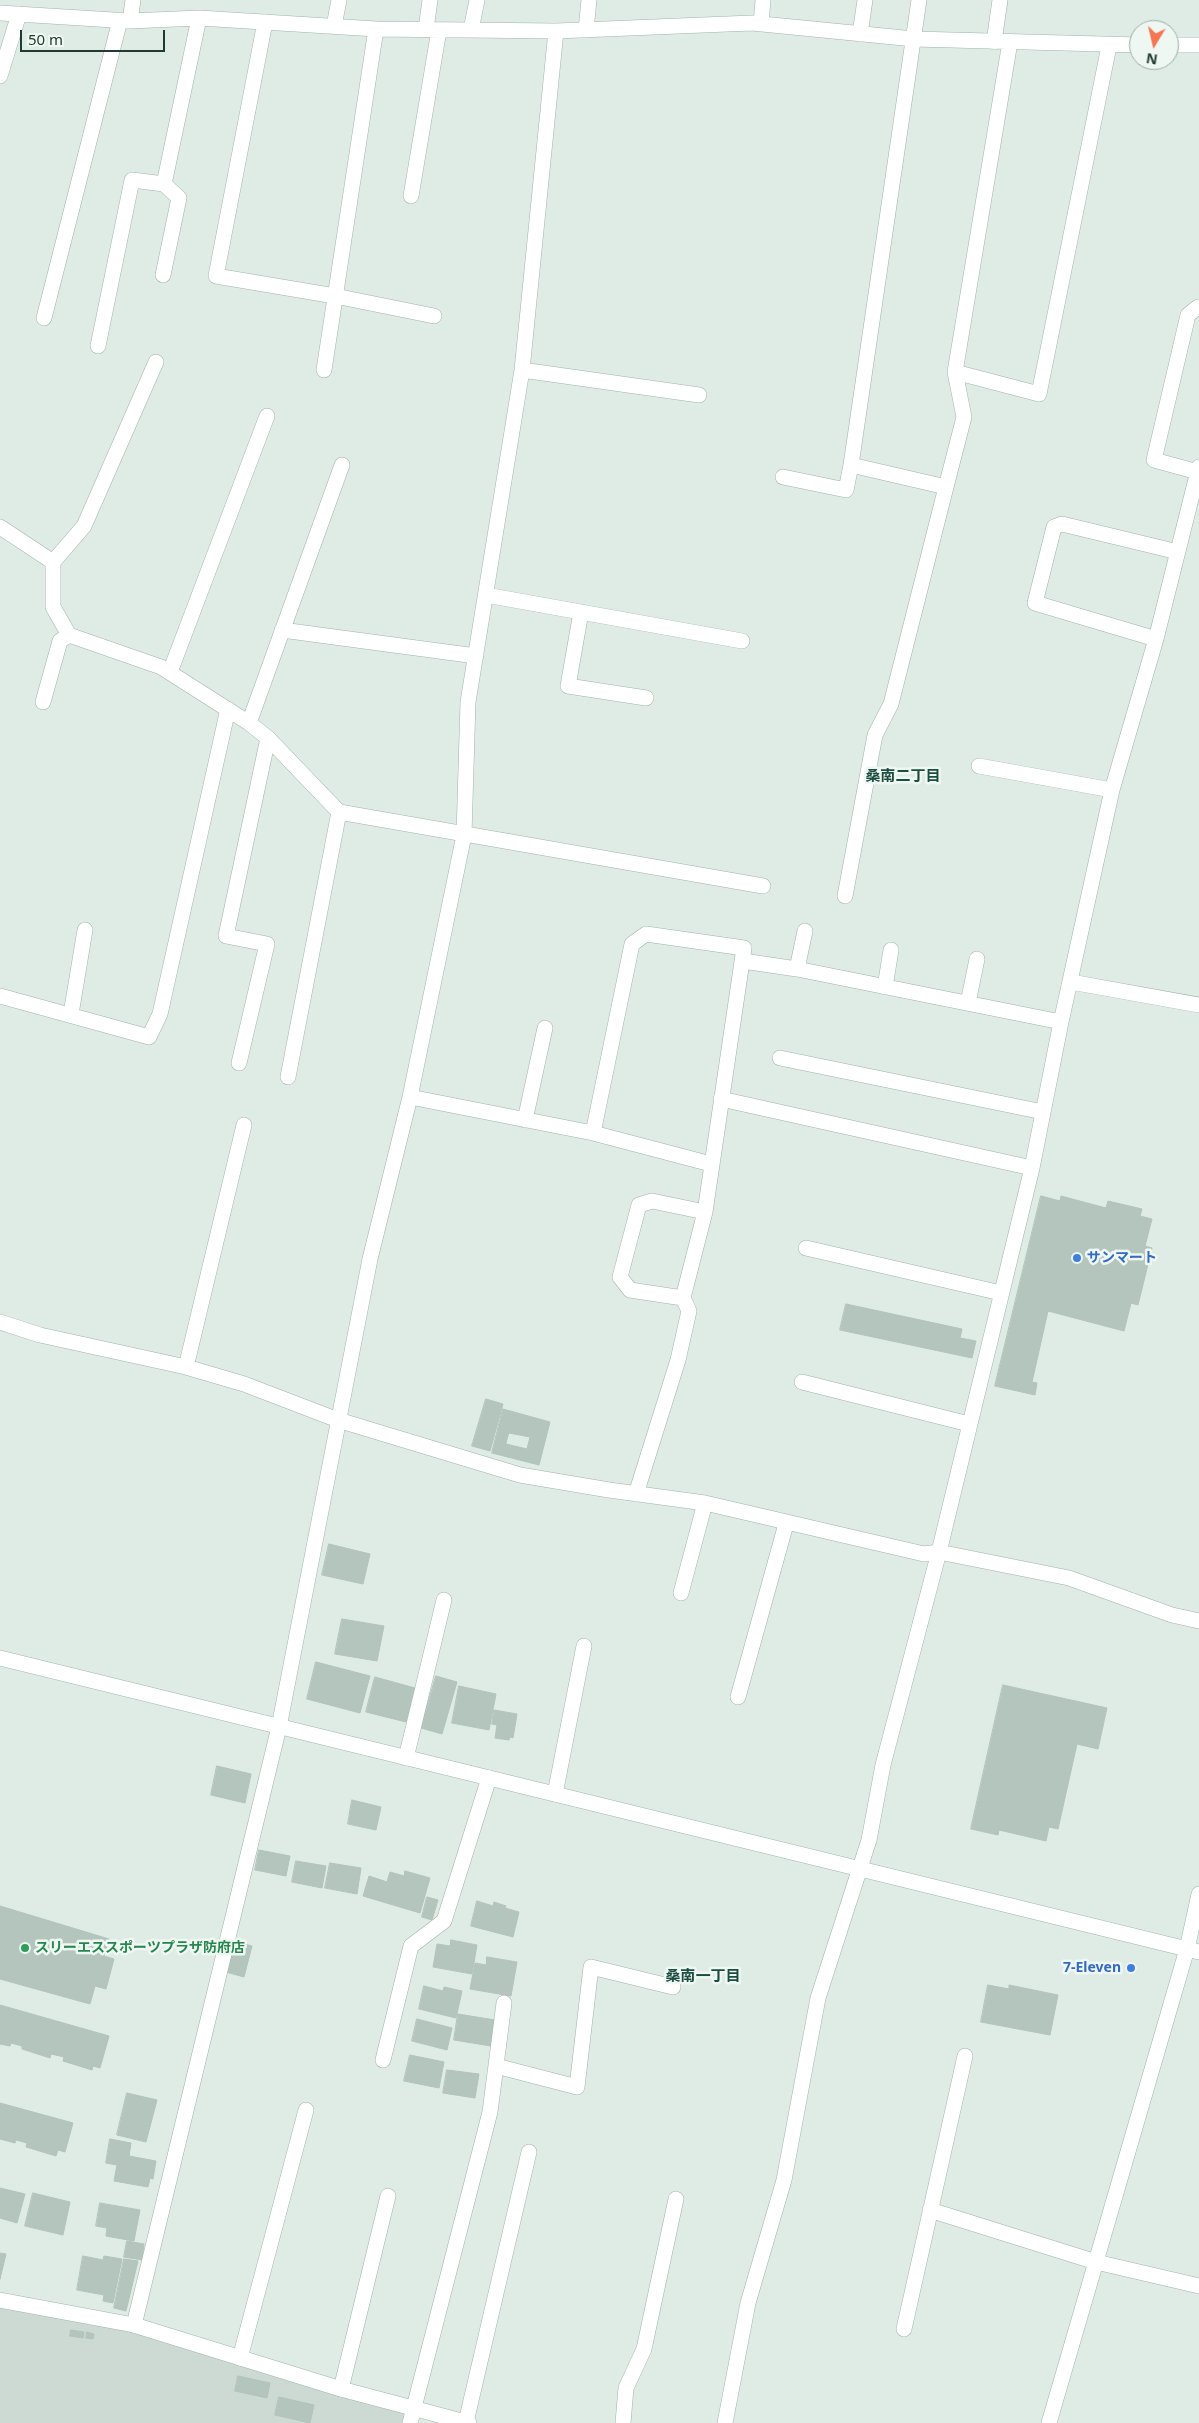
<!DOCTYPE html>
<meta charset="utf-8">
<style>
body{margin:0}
#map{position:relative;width:1199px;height:2423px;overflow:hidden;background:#dfebe5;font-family:"Noto Sans",sans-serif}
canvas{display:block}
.north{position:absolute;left:1129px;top:20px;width:50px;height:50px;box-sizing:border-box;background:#eff7f3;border:1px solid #9caca6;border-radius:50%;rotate:189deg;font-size:14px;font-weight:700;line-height:20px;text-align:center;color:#203b33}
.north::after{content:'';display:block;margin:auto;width:18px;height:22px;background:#f67552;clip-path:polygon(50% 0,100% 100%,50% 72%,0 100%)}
.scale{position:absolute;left:20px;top:30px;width:145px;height:22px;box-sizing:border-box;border:2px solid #203b33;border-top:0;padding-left:6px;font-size:15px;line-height:18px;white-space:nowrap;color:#203b33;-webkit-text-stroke:4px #eff7f3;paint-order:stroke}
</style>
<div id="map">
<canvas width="1199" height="2423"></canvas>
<div class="north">N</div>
<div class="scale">50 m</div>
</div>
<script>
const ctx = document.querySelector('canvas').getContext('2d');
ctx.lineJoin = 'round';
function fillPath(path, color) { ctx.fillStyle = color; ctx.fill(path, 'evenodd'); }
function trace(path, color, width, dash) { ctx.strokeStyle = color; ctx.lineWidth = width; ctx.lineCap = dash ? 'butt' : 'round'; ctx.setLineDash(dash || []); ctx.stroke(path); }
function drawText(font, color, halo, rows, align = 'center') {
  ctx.font = font + ' "Noto Sans","Noto Sans JP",sans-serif'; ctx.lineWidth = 5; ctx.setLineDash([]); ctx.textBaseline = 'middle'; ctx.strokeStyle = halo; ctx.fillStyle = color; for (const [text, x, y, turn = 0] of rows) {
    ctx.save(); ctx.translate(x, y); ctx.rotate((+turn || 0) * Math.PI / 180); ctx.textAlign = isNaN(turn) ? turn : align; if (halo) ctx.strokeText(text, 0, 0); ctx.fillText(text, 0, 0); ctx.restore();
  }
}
fillPath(new Path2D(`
 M0,2300L134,2325L414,2409L410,2423H0Z`), '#cddad4');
const building = new Path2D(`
 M1041,1196L1060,1201L1061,1196L1106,1208L1108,1201L1142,1209L1140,1216L1152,1219L1145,1246L1152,1248L1138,1305L1131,1303L1124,1331L1048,1311L1032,1382L1037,1383L1035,1395L995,1386Z
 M846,1304L962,1329L960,1338L976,1341L972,1358L840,1330Z
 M486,1399L503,1404L490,1451L472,1446Z
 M503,1409L550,1422L539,1465L492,1453ZM509,1433L530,1437L527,1449L506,1444Z
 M329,1544L370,1554L363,1584L322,1575Z
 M342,1619L384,1626L377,1661L335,1654Z
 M316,1662L370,1676L360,1713L307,1699Z
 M436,1676L457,1682L442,1734L421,1728Z
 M375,1677L415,1688L406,1722L366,1712Z
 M1003,1685L1107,1708L1098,1749L1077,1744L1058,1829L1049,1827L1046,1841L999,1830L998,1835L971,1829Z
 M459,1686L496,1694L489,1730L452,1723Z
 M494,1710L517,1714L513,1738L510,1737L509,1740L495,1738L497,1725L492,1724Z
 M217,1766L251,1774L245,1803L211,1795Z
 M352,1800L381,1807L376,1830L348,1824Z
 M259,1850L290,1856L286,1876L255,1870Z
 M296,1861L326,1866L322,1888L292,1882Z
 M330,1863L361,1868L357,1894L325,1888Z
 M405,1871L430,1878L420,1913L363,1896L369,1876L387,1882L390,1872L404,1876Z
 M427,1897L438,1900L432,1920L422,1917Z
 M477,1901L493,1906L494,1902L506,1906L505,1908L519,1912L513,1937L471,1926Z
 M0,1906L109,1939L104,1956L114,1959L106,1989L95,1986L90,2004L0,1979Z
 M451,1940L477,1945L472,1974L433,1967L437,1944L450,1946Z
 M235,1941L252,1946L244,1977L226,1972Z
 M487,1957L517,1962L511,1996L470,1989L475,1963L486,1965Z
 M988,1985L1009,1989V1985L1058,1995L1050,2035L981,2022Z
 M424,1986L443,1991L444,1987L462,1991L456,2018L419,2009Z
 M0,2005L109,2036L100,2068L93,2066L92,2070L63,2061L64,2057L51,2054L50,2058L22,2049V2046L11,2043L10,2046L0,2044Z
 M458,2014L495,2020L491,2046L454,2040Z
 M417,2019L452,2028L447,2050L412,2041Z
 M410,2055L444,2062L439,2088L404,2081Z
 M447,2070L479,2074L475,2098L443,2093Z
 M127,2093L157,2100L146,2142L117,2135Z
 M0,2103L73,2123L65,2152L58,2150L56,2156L26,2147L27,2143L16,2140L15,2143L0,2139Z
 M110,2139L131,2143L129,2156L156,2161L153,2179L150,2178L148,2187L114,2181L117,2165L106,2163Z
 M0,2188L25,2194L17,2223L0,2218Z
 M33,2193L70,2202L63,2235L25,2226Z
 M100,2203L140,2210L134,2241L106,2236L107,2228L96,2226Z
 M127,2241L144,2244L142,2260L124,2257Z
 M0,2253L6,2254L0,2279Z
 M83,2256L103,2260L104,2256L122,2259L113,2303L103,2301L104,2295L77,2290Z
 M124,2259L138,2261L126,2311L114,2308Z
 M71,2330L84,2332L83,2338L70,2336Z
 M87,2332L94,2334L93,2339L86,2338Z
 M238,2376L270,2383L267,2398L235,2391Z
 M279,2397L314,2405L310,2423L275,2415Z`);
fillPath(building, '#b4c5be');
trace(building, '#b1c4bc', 1);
const street = new Path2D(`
 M0,13L130,21L199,18L376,29L556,31L752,23L914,39L1139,45
 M130,21L133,0
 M265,22L216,276L335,296L434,316
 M761,24L763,0
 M334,26L339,0
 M426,29L430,0
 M471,30L477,0
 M586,30L589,0
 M860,34L865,0
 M994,42L1000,0
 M1169,45H1199
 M0,76L19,14
 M411,196L439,30
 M163,275L179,198L164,184L199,18
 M44,318L120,20
 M98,346L132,180L164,184
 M324,370L376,29
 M522,370L699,395
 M955,372L1039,394L1109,46
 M1198,472L1154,460L1188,315L1198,307
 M783,477L846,490L851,465
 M946,487L964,417L955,372L1010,42
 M0,527L53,562V607L69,635L161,667L249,723L268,738L339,812L763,886
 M53,562L84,526L156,362
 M486,595L742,641
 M581,612L568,686L646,698
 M282,630L476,656
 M1156,639L1035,603L1054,527L1062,524L1178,552
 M170,672L267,416
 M43,702L60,641L69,635
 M249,723L342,465
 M979,766L1112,790
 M845,896L875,735L891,704L946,487L851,465L919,0
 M743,961L797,969L1061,1022
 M797,969L805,931
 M1071,982L1199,1005
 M885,987L891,950
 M0,996L149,1037L160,1014L228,709
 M968,1003L977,959
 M71,1014L85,930
 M780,1058L1043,1112
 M239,1063L267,944L226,936L268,738
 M288,1077L339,812
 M410,1097L593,1133L711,1164
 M721,1099L1032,1168
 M525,1120L545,1028
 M593,1133L632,944L646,934L744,948L705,1212L683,1298L689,1311L678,1360L636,1494
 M806,1248L1001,1293
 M683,1298L630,1290L620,1277L639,1205L652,1201L705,1212
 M0,1322L40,1335L186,1367L244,1384L338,1420L520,1475L609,1490L705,1503L924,1554L939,1552L1069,1578L1172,1615L1199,1621
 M186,1367L244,1125
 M802,1382L969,1424
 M681,1593L705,1503
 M738,1697L786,1524
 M406,1758L444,1600
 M555,1794L584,1646
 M383,2060L411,1946L444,1921L489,1778
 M496,2066L577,2087L591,1967L673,1987
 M930,2210L1096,2262L1199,2286
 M134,2325L279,1727L370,1259L410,1097L464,835L468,702L522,370L556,31
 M904,2329L965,2056
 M240,2358L306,2110
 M341,2389L388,2196
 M466,2422L529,2152
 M410,2423L490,2112L504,2003
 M623,2423L626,2388L644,2349L676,2199
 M725,2423L748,2303L784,2180L818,1998L869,1840L883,1765L939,1552L1032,1168L1061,1022L1112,790L1156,639L1199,467`);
const secondary = new Path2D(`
 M0,1658L1199,1952
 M0,2300L134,2325L341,2389L469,2423
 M1049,2423L1187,1949L1199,1894`);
trace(street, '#a2b3ac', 16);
trace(secondary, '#9eb7ad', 16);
trace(street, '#fff', 15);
trace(secondary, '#fff', 15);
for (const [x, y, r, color] of [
 [1077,1258,5,"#3f7fe0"],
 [25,1948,5,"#2e9e5b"],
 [1131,1968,5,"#3f7fe0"]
]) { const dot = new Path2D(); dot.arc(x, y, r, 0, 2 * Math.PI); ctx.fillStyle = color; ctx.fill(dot); trace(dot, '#eff7f3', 2); }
drawText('bold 14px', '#366cbe', '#eff7f3', [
 ["サンマート",1087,1258],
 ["7-Eleven",1121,1968,"right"]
], 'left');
drawText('bold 14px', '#27864d', '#eff7f3', [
 ["スリーエススポーツプラザ防府店",35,1948]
], 'left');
drawText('bold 15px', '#1b4d40', '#eff7f3', [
 ["桑南二丁目",903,777],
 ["桑南一丁目",703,1977]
]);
</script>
